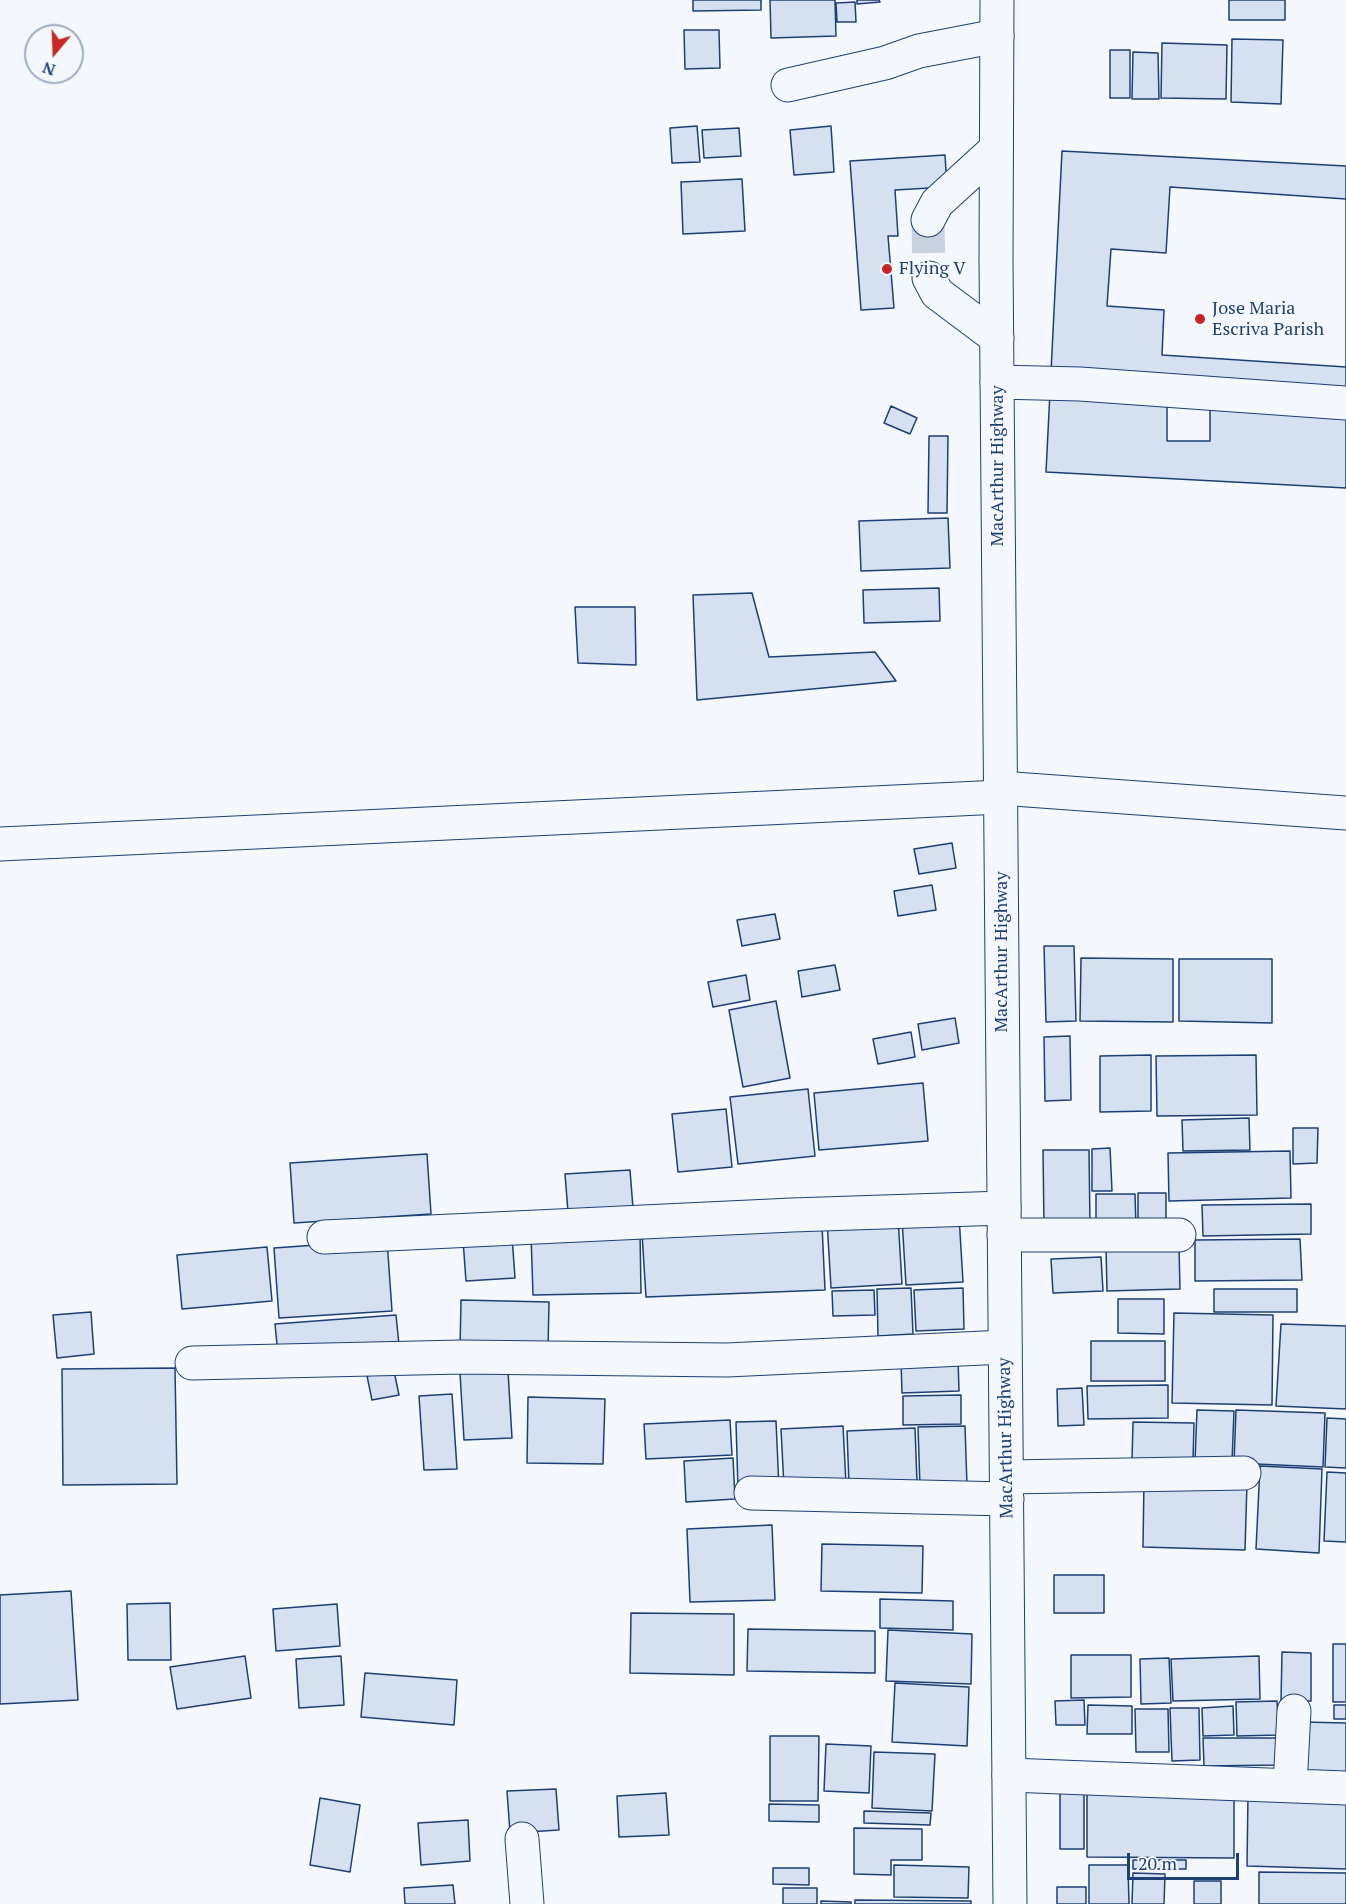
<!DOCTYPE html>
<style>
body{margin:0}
#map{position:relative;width:1346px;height:1904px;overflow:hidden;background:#f4f7fb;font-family:"PT Serif",serif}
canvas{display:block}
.north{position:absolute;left:24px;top:24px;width:60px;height:60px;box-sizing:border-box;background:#f4f7fb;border:2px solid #9eadc5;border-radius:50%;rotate:199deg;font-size:16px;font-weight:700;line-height:24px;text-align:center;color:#1d3f73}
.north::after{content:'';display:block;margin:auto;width:21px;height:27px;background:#c62828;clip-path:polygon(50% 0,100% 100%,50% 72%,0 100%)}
.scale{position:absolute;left:1127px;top:1853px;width:112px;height:27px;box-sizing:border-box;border:3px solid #1d3f73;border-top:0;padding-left:8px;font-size:18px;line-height:21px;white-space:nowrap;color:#1d3f73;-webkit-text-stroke:4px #f4f7fb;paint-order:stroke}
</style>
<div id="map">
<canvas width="1346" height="1904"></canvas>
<div class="north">N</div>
<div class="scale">20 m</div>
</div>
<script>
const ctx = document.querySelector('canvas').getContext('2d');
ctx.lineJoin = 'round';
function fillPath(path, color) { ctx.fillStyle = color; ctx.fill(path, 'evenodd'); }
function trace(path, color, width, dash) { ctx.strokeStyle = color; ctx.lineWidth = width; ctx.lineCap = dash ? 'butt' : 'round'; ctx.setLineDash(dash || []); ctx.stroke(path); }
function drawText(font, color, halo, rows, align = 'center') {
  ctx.font = font + ' "PT Serif",serif'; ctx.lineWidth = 4.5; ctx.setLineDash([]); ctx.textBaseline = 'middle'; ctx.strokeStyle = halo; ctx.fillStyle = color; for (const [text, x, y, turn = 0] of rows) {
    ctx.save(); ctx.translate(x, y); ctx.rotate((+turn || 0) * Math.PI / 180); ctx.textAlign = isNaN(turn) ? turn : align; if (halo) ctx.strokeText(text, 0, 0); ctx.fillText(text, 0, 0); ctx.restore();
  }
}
const building = new Path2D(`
 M693,0H761V10L693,11Z
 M770,0H835L836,36L771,38Z
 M857,0H879L880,2L857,4Z
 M1229,0H1285V20H1229Z
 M855,2L856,22H837L836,3Z
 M684,30H719L720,68L685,69Z
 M1232,39L1283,40L1281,104L1231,102Z
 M1162,43L1227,45L1226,99L1161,98Z
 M1110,50H1130V98H1110Z
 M1133,52L1158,53L1159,99H1132Z
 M697,126L700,162L672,163L670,128Z
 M831,126L834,172L794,175L790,130Z
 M739,128L741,156L704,158L702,130Z
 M1062,151L1346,166V488L1046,472Z
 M945,155L947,187L895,190L898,236H888L894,308L861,310L850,161Z
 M742,179L745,231L683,234L681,182Z
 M1170,187L1346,199V367L1162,355L1164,310L1107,306L1111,249L1166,253Z
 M891,406L917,418L910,434L884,423Z
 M1167,406H1210V441H1167Z
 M929,436H948L947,513H928Z
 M948,518L950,568L861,571L859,521Z
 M939,588L940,621L864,623L863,590Z
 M752,593L769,657L875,652L896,681L697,700L693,595Z
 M575,607H635L636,665L578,663Z
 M952,843L956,868L919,874L914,849Z
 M932,885L936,910L898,916L894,891Z
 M775,914L780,939L742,946L737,920Z
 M1044,946H1074L1076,1021L1046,1022Z
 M1081,958L1173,959V1022L1080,1021Z
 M1179,959H1272V1023L1179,1021Z
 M835,965L840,990L802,997L798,971Z
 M746,975L750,1000L713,1007L708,982Z
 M776,1001L790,1078L743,1087L729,1010Z
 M955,1018L959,1043L922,1050L918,1024Z
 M911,1032L915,1057L878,1064L873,1039Z
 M1070,1036L1071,1100L1045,1101L1044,1037Z
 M1151,1055V1111L1100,1112V1056Z
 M1256,1055L1257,1115L1157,1116L1156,1056Z
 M923,1083L928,1141L819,1150L814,1093Z
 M808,1089L815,1156L738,1164L730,1097Z
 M726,1109L732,1167L678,1172L672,1114Z
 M1249,1118L1250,1150L1183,1151L1182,1120Z
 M1293,1128H1318L1317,1163L1293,1164Z
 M1110,1148L1112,1191H1092V1149Z
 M1043,1150H1089L1090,1227H1044Z
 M1290,1151L1291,1198L1169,1201L1168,1153Z
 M427,1154L431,1214L294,1223L290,1163Z
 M630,1170L633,1208L568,1212L565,1174Z
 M1138,1193H1166V1227H1138Z
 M1096,1194H1135L1136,1228H1096Z
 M1311,1204V1234L1203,1236L1202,1205Z
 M959,1216L963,1282L906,1285L902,1219Z
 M898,1217L902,1284L831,1288L827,1220Z
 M822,1225L825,1290L646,1297L642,1233Z
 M640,1232L641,1293L533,1295L531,1235Z
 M512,1236L515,1278L466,1281L463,1240Z
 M1300,1239L1302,1280L1195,1281V1240Z
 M387,1240L392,1311L279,1318L274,1248Z
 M267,1247L272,1301L182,1309L177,1255Z
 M1179,1247L1180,1289L1107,1291L1106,1248Z
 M1101,1257L1103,1291L1053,1293L1051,1259Z
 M911,1288L913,1334L878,1336L877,1289Z
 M963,1288L964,1329L916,1331L914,1290Z
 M1214,1289H1297V1312H1214Z
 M874,1290L875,1315L833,1316L832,1291Z
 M1118,1299H1164V1334L1118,1333Z
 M461,1300L549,1302L548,1351L460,1349Z
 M91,1312L94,1354L57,1358L53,1315Z
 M1174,1313L1273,1315L1272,1405L1172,1403Z
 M396,1315L399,1345L278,1355L275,1324Z
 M1281,1324L1346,1326V1409L1276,1406Z
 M1091,1341H1165V1381H1091Z
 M958,1359L959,1391L902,1393L901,1361Z
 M175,1368L177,1484L63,1485L62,1369Z
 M394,1371L399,1395L372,1400L367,1376Z
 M508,1371L512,1438L464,1440L460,1373Z
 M1168,1385V1418L1088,1419L1087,1386Z
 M1082,1388L1084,1425L1058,1426L1057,1389Z
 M452,1394L457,1469L424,1470L419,1396Z
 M961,1395V1424L903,1425V1396Z
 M528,1397L605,1399L603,1464L527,1463Z
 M1197,1410L1234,1411L1232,1462L1195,1461Z
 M1236,1410L1325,1413L1323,1467L1234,1463Z
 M1327,1418L1346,1419V1468L1325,1467Z
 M730,1420L732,1455L646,1459L644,1424Z
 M776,1421L779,1488L738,1490L736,1422Z
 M1133,1422L1194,1423L1193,1461L1132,1460Z
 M843,1426L846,1484L784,1487L781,1429Z
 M965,1426L967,1486L920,1487L918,1427Z
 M915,1428L917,1482L849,1485L847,1431Z
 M733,1458L735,1499L686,1502L684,1461Z
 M1260,1466L1322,1469L1319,1553L1256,1549Z
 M1327,1472L1346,1473V1542L1324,1541Z
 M1144,1480L1247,1483L1245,1550L1143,1547Z
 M772,1525L775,1600L690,1602L687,1529Z
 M822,1544L923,1546L922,1593L821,1591Z
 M1054,1575H1104V1613H1054Z
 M71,1591L78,1700L0,1704V1595Z
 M880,1599L953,1601V1630L880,1628Z
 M170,1603L171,1660H128L127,1604Z
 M337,1604L340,1646L276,1651L273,1609Z
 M631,1613L734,1614V1675L630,1673Z
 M748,1629L875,1631V1673L747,1671Z
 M888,1630L972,1634L971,1684L886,1681Z
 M1333,1644H1346V1702H1333Z
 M1282,1652L1311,1653V1701H1281Z
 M1071,1655H1131V1697L1071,1698Z
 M245,1656L251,1698L177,1709L170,1667Z
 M341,1656L344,1705L299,1708L296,1659Z
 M1259,1656L1260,1699L1173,1701L1171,1659Z
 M1169,1658L1171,1703L1141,1704L1140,1659Z
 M365,1673L457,1680L454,1725L361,1717Z
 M895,1683L969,1687L967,1746L892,1742Z
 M1084,1700L1085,1725H1056L1055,1701Z
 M1277,1701L1279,1735L1237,1736L1236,1702Z
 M1088,1705L1132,1706V1734H1087Z
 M1334,1705H1346V1719H1334Z
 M1233,1706L1234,1735L1203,1736L1202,1708Z
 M1170,1708H1199L1200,1760L1172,1761Z
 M1135,1709H1168L1169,1752H1136Z
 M1303,1722L1346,1723V1780H1301Z
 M770,1736H819L818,1801H770Z
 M1203,1738H1282V1765L1204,1766Z
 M826,1744L871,1746L869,1793L824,1791Z
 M874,1752L935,1754L932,1811L872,1808Z
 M1060,1788H1084V1849H1060Z
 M556,1789L559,1830L510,1833L507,1791Z
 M1087,1790H1234V1858L1087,1857Z
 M666,1793L669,1835L619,1837L617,1796Z
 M1248,1795L1346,1797V1869L1247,1866Z
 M320,1798L360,1805L350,1872L310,1865Z
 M769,1804L819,1805V1822L769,1821Z
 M864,1811L931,1813L930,1825L864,1823Z
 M468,1820L470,1861L421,1865L418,1823Z
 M854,1828L922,1829V1860H891V1875L854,1874Z
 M1133,1860H1186V1869H1133Z
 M894,1865L969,1867L968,1898L894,1897Z
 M1089,1865H1128L1129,1904H1089Z
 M773,1868H809V1885L773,1884Z
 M1259,1872L1346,1873V1904H1259Z
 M1133,1873L1165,1874L1164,1904H1132Z
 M1194,1881H1221V1904H1194Z
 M453,1885L455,1904H405L404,1888Z
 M1057,1887H1086V1904H1057Z
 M783,1888H817V1904H783Z
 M855,1900L971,1901V1904H855Z
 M821,1901L851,1902V1904H821Z`);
fillPath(building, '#d5e0f0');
trace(building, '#1d3f73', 1.5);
trace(new Path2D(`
 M928,220L929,278`), '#c9d2e0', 33, [33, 16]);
const minor = new Path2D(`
 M788,85L885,63L919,51L997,36
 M928,220L937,203L996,149
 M929,278L937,293L997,338
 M997,382L1080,384L1346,403
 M1000,788L1346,813
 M0,844L1001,797
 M1004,1235H1179
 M324,1237L792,1215L1004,1208
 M192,1363L461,1357L727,1360L1005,1347
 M1007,1477L1244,1473
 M751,1493L1007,1499
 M1009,1775L1346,1788
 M1290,1786L1294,1711
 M522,1839L527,1904`);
const highway = new Path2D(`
 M997,0L996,260L1010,1904`);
trace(minor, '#1d3f73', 35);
trace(highway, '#1d3f73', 35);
trace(minor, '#f4f7fb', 33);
trace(highway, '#f4f7fb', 33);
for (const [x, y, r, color] of [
 [887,269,6,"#c62828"],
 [1200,319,6,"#c62828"]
]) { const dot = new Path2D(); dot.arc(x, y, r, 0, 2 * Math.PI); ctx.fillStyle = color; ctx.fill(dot); trace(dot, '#f4f7fb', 2); }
drawText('18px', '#1d3f73', '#f4f7fb', [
 ["Flying V",899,269],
 ["Jose Maria",1212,309],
 ["Escriva Parish",1212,330]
], 'left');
drawText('18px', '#1d3f73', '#f4f7fb', [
 ["MacArthur Highway",998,466,-90],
 ["MacArthur Highway",1002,952,-90],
 ["MacArthur Highway",1006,1438,-91]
]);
</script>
